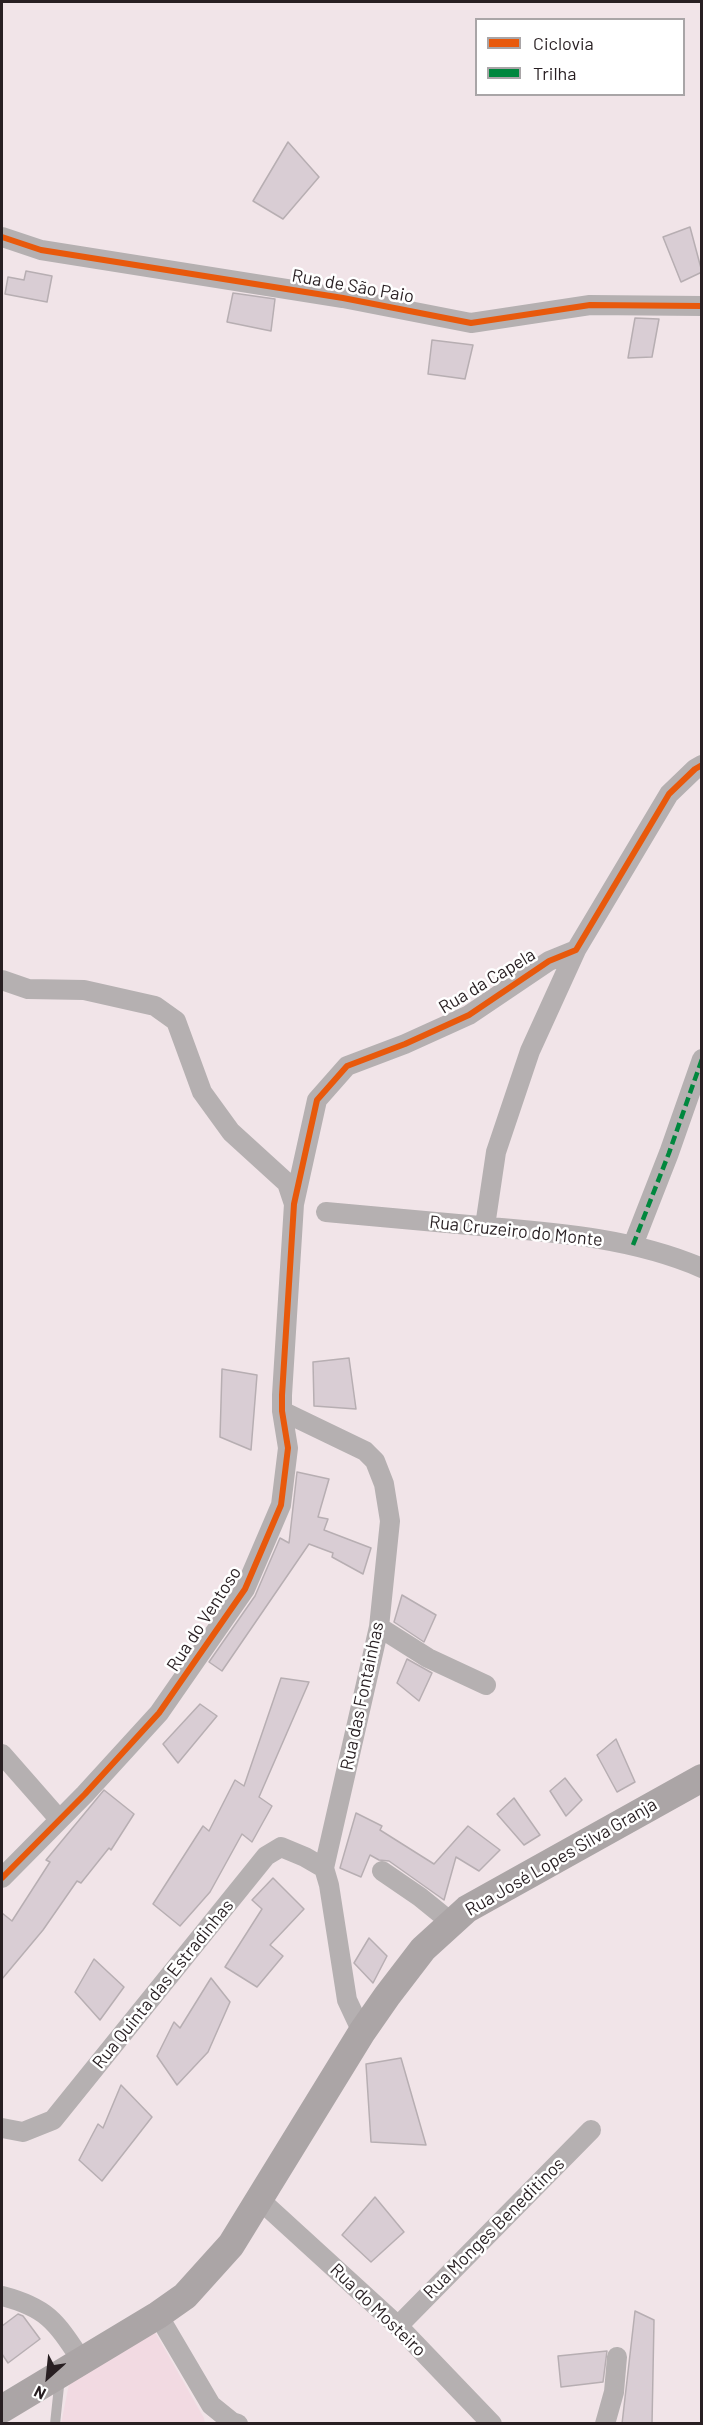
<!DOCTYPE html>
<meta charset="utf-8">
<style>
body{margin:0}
#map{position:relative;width:703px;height:2425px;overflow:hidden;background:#f1e4e8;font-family:Barlow,sans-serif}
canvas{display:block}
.frame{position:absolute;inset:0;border:3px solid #281f22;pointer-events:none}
.legend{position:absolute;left:475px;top:18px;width:210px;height:78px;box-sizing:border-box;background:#fff;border:2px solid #a9a5a7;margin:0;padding:8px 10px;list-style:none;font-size:18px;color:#281f22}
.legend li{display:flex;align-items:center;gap:12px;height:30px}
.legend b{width:30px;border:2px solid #a9a5a7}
.north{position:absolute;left:18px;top:2347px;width:60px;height:60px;-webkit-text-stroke:4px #fff;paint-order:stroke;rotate:207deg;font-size:16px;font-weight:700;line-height:24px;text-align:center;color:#281f22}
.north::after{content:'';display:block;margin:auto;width:21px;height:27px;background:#281f22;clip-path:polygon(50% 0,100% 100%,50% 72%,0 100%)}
</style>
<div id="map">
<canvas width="703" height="2425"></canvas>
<div class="frame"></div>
<ul class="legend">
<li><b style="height:8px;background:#e8590c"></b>Ciclovia</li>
<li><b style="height:8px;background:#00873e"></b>Trilha</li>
</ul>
<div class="north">N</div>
</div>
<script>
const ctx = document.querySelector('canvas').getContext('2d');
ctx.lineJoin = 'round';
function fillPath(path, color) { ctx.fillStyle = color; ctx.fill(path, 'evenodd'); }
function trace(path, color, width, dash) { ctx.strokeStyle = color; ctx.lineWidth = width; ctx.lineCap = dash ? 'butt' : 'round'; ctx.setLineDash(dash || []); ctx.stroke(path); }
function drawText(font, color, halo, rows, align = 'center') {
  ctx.font = font + ' Barlow,sans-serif'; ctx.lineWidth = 5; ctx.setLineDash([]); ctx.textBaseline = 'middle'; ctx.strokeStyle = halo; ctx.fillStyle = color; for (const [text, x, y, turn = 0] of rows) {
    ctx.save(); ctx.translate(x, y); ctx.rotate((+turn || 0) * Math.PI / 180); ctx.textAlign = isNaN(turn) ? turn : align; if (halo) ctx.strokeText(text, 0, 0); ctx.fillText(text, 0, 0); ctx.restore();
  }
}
fillPath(new Path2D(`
 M155,2332L204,2418L205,2424H61L69,2384Z`), '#f2dae2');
const building = new Path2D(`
 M288,142L319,177L283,219L253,201Z
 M690,227L702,272L681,282L663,237Z
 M26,271L52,276L47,302L5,294L8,277L24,280Z
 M233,293L275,299L271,331L227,322Z
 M635,318L659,319L652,357L628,358Z
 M432,340L473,345L465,379L428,374Z
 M349,1358L356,1409L314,1406L313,1362Z
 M222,1369L257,1375L251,1450L220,1437Z
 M297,1472L329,1479L318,1517L328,1519L324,1530L371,1548L363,1574L332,1557L333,1553L309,1544L222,1671L209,1662L255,1596L280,1538L289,1543Z
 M402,1595L436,1615L424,1642L394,1622Z
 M407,1659L432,1673L419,1701L397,1683Z
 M281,1678L309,1682L259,1797L272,1806L252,1842L242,1834L210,1892L180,1926L153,1904L203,1826L209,1831L235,1780L244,1786Z
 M200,1704L217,1716L178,1763L163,1744Z
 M616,1739L635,1782L617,1792L597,1755Z
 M565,1778L582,1800L566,1816L550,1791Z
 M104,1790L134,1814L111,1850L109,1848L81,1883L77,1881L43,1930L2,1979V1913L12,1921L50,1862L46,1860Z
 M514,1798L540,1835L524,1845L497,1814Z
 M356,1813L382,1826L380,1830L434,1864L468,1826L500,1850L479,1871L456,1857L444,1900L389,1861L379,1860L370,1855L361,1877L340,1868Z
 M273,1878L304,1909L270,1945L283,1956L257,1987L225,1967L262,1909L252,1900Z
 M369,1938L387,1956L373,1983L354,1963Z
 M94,1959L124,1987L100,2020L75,1992Z
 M211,1978L230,2002L208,2052L177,2085L157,2056L174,2022L180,2028Z
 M401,2058L426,2145L371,2142L366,2064Z
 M121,2085L152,2117L102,2181L79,2160L98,2124L103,2128Z
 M375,2197L404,2232L371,2262L342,2235Z
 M635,2311L654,2320L652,2424H622Z
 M18,2314L23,2316L40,2339L8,2363L2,2354V2326Z
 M607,2351L603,2382L561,2387L558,2356Z`);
fillPath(building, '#d9cdd4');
trace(building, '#b7aeb2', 1.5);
trace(new Path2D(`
 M55,2424L60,2377`), '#b5b0b1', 10);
trace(new Path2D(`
 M2,237L41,250L343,298L471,323L590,305L702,306
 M2,980L28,989L84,990L155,1006L176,1021L202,1092L231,1132L287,1183L294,1204
 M326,1212C381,1217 436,1222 491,1227C562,1233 635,1239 702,1268
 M485,1226L496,1152L530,1051L576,950
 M633,1245L669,1153L702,1059
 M282,1411L365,1451L375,1461L384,1484L390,1521L379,1627L324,1868L329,1885L347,2000L362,2032
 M379,1627L428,1658L486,1685
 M2,1754L59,1819
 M382,1871L420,1897L452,1923
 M2,1878L85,1794L159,1713L245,1589L281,1505L288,1448L282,1411V1395L294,1204L317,1100L347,1066L405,1044L469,1015L549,961L576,950L669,794L695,769L702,765
 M2,2128L23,2132L53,2120L266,1856L281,1847L305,1857L324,1868
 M260,2200L398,2326L492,2424
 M2,2296C48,2308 56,2322 82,2361
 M158,2315L211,2405L232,2422L238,2424
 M398,2326L591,2130
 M605,2424L614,2392L617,2357`), '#b5b0b1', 20);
trace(new Path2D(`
 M2,2409L158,2315L185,2296L231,2245L362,2032L387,1996L423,1949L467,1909L702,1778`), '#aba5a6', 28);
trace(new Path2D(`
 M633,1245L669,1153L702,1059`), '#00873e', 4.5, [9, 4.5]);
trace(new Path2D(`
 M2,237L41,250L343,298L471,323L590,305L702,306
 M2,1878L85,1794L159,1713L245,1589L281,1505L288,1448L282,1411V1395L294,1204L317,1100L347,1066L405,1044L469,1015L549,961L576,950L669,794L695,769L702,765`), '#e8590c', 6);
drawText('18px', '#281f22', '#fff', [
 ["Rua de São Paio",353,286,10],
 ["Rua da Capela",487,981,-31],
 ["Rua Cruzeiro do Monte",516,1231,6],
 ["Rua do Ventoso",204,1619,-57],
 ["Rua das Fontainhas",362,1696,-78],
 ["Rua José Lopes Silva Granja",561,1857,-30],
 ["Rua Quinta das Estradinhas",163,1984,-51],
 ["Rua Monges Beneditinos",494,2228,-45],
 ["Rua do Mosteiro",378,2310,44]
]);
</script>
